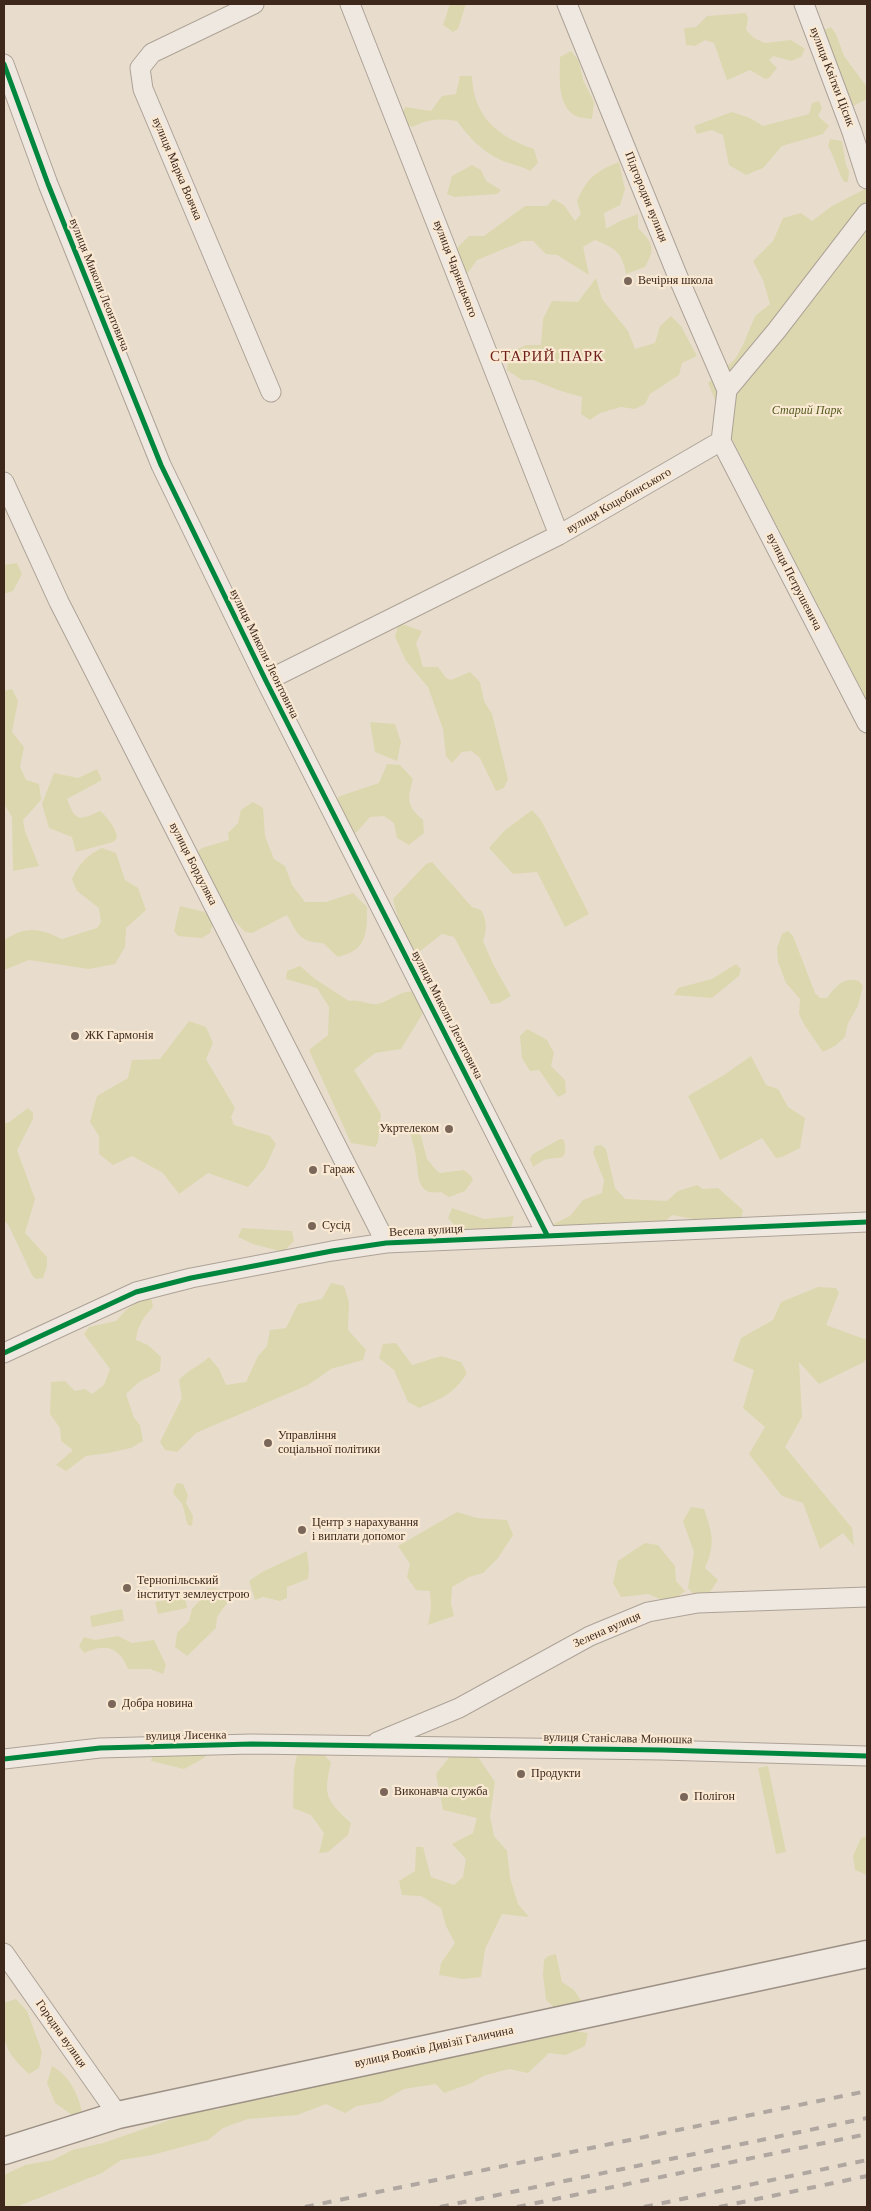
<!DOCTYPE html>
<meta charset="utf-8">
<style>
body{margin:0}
#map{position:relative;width:871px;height:2211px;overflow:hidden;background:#e8ddcd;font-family:"Times New Roman",serif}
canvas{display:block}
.frame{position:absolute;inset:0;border:5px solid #3e281c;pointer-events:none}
</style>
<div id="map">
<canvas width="871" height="2211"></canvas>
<div class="frame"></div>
</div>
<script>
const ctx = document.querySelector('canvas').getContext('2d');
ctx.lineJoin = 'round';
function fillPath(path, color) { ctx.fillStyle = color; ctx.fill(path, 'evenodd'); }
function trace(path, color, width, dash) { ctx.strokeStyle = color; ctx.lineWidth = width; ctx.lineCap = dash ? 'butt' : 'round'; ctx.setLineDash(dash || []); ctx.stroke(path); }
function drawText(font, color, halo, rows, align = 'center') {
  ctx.font = font + ' "Times New Roman",serif'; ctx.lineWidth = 4.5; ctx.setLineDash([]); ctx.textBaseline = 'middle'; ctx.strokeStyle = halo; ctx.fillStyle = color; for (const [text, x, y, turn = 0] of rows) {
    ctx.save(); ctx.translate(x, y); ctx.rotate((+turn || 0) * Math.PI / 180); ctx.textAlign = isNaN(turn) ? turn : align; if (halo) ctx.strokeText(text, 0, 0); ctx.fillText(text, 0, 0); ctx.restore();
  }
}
fillPath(new Path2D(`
 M450,4H466L458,29L453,32L443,25Z
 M746,13L748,18L746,30L754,38L765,43L791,40L805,49L801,57L791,61L773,56L769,60L777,68L769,78L765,79L750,70L727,80L714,43L705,40L695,46L686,45L684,28L696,27L707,16Z
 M831,27L836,34L844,56L867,87V99L853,106L822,31Z
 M571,51L579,61L583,80L594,102L592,119C585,118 575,118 570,112C557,98 560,75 560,57Z
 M460,76H472C473,116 498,137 534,149L538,163L530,171C520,165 511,165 501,160C482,152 469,137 457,121C440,118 428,119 412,127L400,121L405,107L431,111L442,96L456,94Z
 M819,101L822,108L818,116L829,126L823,134L782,146L763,168L746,175L729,165L723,135L712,130L697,134L694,126L732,112L750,118L763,126L809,114L812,103Z
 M830,139L842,141L846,165L849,171L848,182H844C837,170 835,158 828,146Z
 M619,162L625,189L620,205L604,213L606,229L620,221L638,214V228C653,243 656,248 645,267L626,274C622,252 615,248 595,240L583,247L589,275L557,255L546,254L533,241H523L477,260L467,274L457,258V248L469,236H484L525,206H547L553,199L564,205L575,221L581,214L577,201C587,178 596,171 619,162Z
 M472,165L481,170L486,181L501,190L497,194L454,197L447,194L452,176Z
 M867,188V702L729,433L708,383L735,359L743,345L755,316L770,304L763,280L753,261L773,241L783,218L801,213L812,221L832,206Z
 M596,278L602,299L628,331L635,349L655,343L660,326L671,316L681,326L697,356L682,363L679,375L650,394L645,404L635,409L621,407L600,413L590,420L581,414L582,397L561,391L533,380H522L507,370L509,353L526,345H541L543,319L552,301L578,302Z
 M17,563L22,574L13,591L4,594V565Z
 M399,623L422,631L416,643L423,667H438L446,678L451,680L470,672L480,682L484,701L492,714L508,779L504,788L496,791L480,758L471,751L462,752L452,763L446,756L443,729L428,687L406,661L395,637Z
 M12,689L18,701L12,732L24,747L20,767L26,780L39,784L41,800L23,820L25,831L39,866L13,871L12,817L4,804V691Z
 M370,722L395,724L401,742L397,761L375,752Z
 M387,764L400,765L413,779C407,800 407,806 423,820L424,833L409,845L397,838L394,823L384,816L370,817L357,832L344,836L329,805L340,796L379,783Z
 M97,769L102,780L67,799C76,822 78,821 100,811C107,816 117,830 117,838L113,842L76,852L72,837L49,828L42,804L54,773L78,778Z
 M253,802L263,808L265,836L274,859L285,866L292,885L305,902H326L353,893L367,907C367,932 368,950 338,957L323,943C299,942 298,934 287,915L252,933L245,932L198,881L194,866L197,852L202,848L229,840L228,833L238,823L241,810Z
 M532,810L541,820L589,914L565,927L537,872L513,874L489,848L504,831Z
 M102,848L116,853L125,880L138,888L146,910L126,928L125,947L115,964L89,969L29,960L4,970V940C27,926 38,928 62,939L97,928L101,922L99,908L77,891L72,879C78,865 88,854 102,848Z
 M432,862L472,907L481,910C487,920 487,930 483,941L494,966L511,996L499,1003L491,1004L454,937L442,934L415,955L401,929L393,899L426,864Z
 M180,906L205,912L213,923L210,933L202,938L178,936L174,931Z
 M788,931L793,936L815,993L820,998H827C835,987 844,976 859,981L863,986L858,1006L848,1023L845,1037L835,1046L823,1052L805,1026L799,1014L800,999L786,983L778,962L777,948L782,934Z
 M736,964L741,969L739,976L712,998L674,995L678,988L712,979Z
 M300,966L315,979L349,1001C359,999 368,1005 377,1004C390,1002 401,989 414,992L426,1008L401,1049L375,1053L354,1070L381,1114L378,1142L375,1147L351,1143L309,1050L328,1035L329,1007L317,988L286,979L287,971Z
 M189,1021L206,1027L213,1043L206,1059L235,1108L231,1117L234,1125L270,1136L276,1144L265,1168L248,1187L208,1173L179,1194L163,1173L132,1156L113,1165L99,1154V1136L90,1122L97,1096L128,1078L132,1060L160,1059Z
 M527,1029L547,1040L554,1053L551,1066L565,1080L566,1093L558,1097L539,1070L530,1071L522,1058L520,1036Z
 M751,1056L766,1085L778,1089L788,1107L805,1118L800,1148L782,1157L776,1158L762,1138L720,1160L688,1096L724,1075Z
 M28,1108L33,1113V1119L17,1150L35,1199L25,1233L47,1257V1266L43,1278L36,1279L32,1275L9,1226L4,1220V1123H8Z
 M412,1125L421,1136L427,1159L436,1170L440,1173L464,1170L471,1176L473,1180L465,1191L449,1197L441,1192C416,1196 419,1176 416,1158C415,1147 411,1137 408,1127Z
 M560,1139L564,1140C569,1165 557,1155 544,1160C540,1162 536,1165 533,1167L530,1159L533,1154Z
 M601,1145L606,1149L615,1188L625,1199L667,1201L678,1191L697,1185L703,1189L718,1188L743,1210L740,1223L736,1227L672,1215L662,1224L555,1230L551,1225L570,1216L583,1200L602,1193L604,1180L593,1153L595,1146Z
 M452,1208L484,1219L514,1216L510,1231L464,1236L448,1218Z
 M242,1228L292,1231L294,1241L283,1252L253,1244L238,1237Z
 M331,1283L344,1286L349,1302L348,1330L366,1350L363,1360L331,1369L308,1385L196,1433L177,1452L165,1450L160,1442L182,1398L179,1380C190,1368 197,1368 209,1357L219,1369L226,1385L246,1382L258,1356L267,1346L270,1330L286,1328L298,1304L322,1299Z
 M818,1287L836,1288L839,1293L826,1325L867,1340V1357L864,1362L819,1384L799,1362L802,1417L785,1447L852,1528L854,1546L843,1533L820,1549L803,1503L782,1496L749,1454L765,1427L743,1408L754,1370L733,1361L741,1338L773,1320L781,1302Z
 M150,1293L153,1307C144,1316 137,1327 136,1340L148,1345L161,1357L160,1371L139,1382L126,1394L134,1418L140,1425L143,1441L131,1448L108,1453L86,1456L66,1471L56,1465L73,1450L61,1441L60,1428L50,1414L51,1382L65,1381L75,1391L85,1389L92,1394L104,1385L110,1369L84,1334L89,1327L116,1321L126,1310Z
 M396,1343L412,1365L441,1356L461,1362L467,1373C454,1394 441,1399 419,1408L408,1402L394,1370L379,1358L383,1344Z
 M177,1483L183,1484L188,1495L186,1503L193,1516L192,1526L188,1525C185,1519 185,1510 182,1504C176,1494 169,1496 177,1483Z
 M691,1507L704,1509C712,1533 716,1544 705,1568L718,1580L710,1592L696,1597L688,1588L694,1552L683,1521Z
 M457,1512L477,1518L507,1520L513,1535L498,1558L483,1573L469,1577L452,1587L451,1603L454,1616L428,1625L431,1608L430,1591L416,1590L407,1577L410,1564L398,1546Z
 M645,1543L658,1545L675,1566L676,1581L685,1591L670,1603L648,1594L621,1597L613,1583L618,1561Z
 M307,1551L309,1570L308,1579L287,1587V1598L280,1601L263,1597L255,1600L249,1581L262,1572Z
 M215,1588L225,1591L227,1603L217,1617L216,1628L187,1656L175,1647L177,1633L189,1621L192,1609L202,1598L206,1589Z
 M185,1596L187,1608L158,1614L155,1602Z
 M122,1609L124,1621L92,1627L90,1616Z
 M118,1636L132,1643L154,1640L166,1665L163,1674L150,1669H128C119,1647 107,1643 84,1653L79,1646L84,1637L95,1640Z
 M194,1736L207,1745L209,1751L204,1758L184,1769L151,1761L154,1750L174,1740Z
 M317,1748L331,1762C323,1796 326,1800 351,1823L348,1835L328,1852L319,1853L324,1833L311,1815L293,1808L294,1770L298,1749Z
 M476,1754L495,1782L490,1816L494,1836L507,1851L510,1878L518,1904L529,1917L502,1914L485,1949L481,1977L463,1979L439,1975L441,1963L455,1943L446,1926L441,1908L421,1896L402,1895L399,1881L415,1871L416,1847H423L431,1877L454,1885L463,1877L466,1859L452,1844L473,1833L477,1818L443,1810L436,1774L450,1756Z
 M768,1766L786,1852L776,1854L758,1768Z
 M867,1836V1875L855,1870L853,1856L861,1838Z
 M556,1954L562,1982L574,1990L582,2002L577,2006L556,2009L546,2000L543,1975L544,1960L548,1956Z
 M16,1999L27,2011L42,2052L39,2068L29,2074C0,2047 4,2041 4,2003Z
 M566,2030L588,2033L585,2046L566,2055L549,2053L528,2073L509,2069L483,2076L472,2083L444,2093L436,2084L404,2089L381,2102L357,2106L345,2113L326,2104L297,2115L248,2119L223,2128L208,2140L152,2155L121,2160L102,2173L16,2207H4V2175L25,2165L53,2160L72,2150L103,2143L184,2115L204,2109L218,2110L239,2096L275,2097L319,2083Z
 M52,2066C70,2076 77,2093 82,2111L72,2115L55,2103L47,2083Z`), '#dcd7ae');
const street = new Path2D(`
 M254,4L152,53L140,68L143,89L271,392
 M350,4L559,535
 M567,4L678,277L727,390
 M804,4L852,132L867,179
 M4,64L48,184L161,465L266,681L547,1235
 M721,441L867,723
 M4,482L59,602L386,1243
 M266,681L559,535L721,441L727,390L777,330L867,213
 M4,1353L136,1292L191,1278L332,1251L386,1243L867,1222
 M377,1742L459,1708L590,1636L648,1612L698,1603L867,1597
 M4,1759L100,1748L252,1744L661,1750L867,1756
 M4,1953L118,2115`);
const secondary = new Path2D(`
 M4,2151L118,2115L867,1954`);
trace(street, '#ada296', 21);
trace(secondary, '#9d9186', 29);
trace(street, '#efe8e0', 19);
trace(secondary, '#efe8e0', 26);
trace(new Path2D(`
 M305,2207L867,2091
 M440,2207L867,2118
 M517,2207L867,2134
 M644,2207L867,2160
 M719,2207L867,2176`), '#afa7a0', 4, [9, 9]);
trace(new Path2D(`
 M4,64L48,184L161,465L266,681L547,1235
 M4,1353L136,1292L191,1278L332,1251L386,1243L867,1222
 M4,1759L100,1748L252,1744L661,1750L867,1756`), '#00873e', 5);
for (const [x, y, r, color] of [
 [628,281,5,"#7a675a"],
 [75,1036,5,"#7a675a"],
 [449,1129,5,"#7a675a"],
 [313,1170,5,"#7a675a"],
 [312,1226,5,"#7a675a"],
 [268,1443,5,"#7a675a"],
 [302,1530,5,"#7a675a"],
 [127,1588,5,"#7a675a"],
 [112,1704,5,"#7a675a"],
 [521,1774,5,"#7a675a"],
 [384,1792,5,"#7a675a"],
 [684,1797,5,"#7a675a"]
]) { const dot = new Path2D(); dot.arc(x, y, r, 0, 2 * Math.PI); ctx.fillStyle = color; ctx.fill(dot); trace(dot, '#f9e9d3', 2); }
drawText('12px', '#3e281c', '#f9e9d3', [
 ["вулиця Квітки Цісик",832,77,69],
 ["вулиця Марка Вовчка",177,169,67],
 ["Підгородня вулиця",646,197,68],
 ["вулиця Чарнецького",455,269,69],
 ["вулиця Миколи Леонтовича",99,285,68],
 ["вулиця Коцюбинського",619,501,-30],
 ["вулиця Петрушевича",794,582,63],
 ["вулиця Миколи Леонтовича",264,654,64],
 ["вулиця Бордуляка",193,864,63],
 ["вулиця Миколи Леонтовича",447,1015,63],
 ["Весела вулиця",426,1231,-3],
 ["Зелена вулиця",607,1630,-24],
 ["вулиця Лисенка",186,1736,-1],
 ["вулиця Станіслава Монюшка",618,1739,1],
 ["Городна вулиця",61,2034,55],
 ["вулиця Вояків Дивізії Галичина",434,2047,-12]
]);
drawText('12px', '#3e281c', '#f9e9d3', [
 ["Вечірня школа",638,281],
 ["ЖК Гармонія",85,1036],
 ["Укртелеком",439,1129,"right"],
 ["Гараж",323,1170],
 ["Сусід",322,1226],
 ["Управління",278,1436],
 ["соціальної політики",278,1450],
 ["Центр з нарахування",312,1523],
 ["і виплати допомог",312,1537],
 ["Тернопільський",137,1581],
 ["інститут землеустрою",137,1595],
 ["Добра новина",122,1704],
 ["Продукти",531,1774],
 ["Виконавча служба",394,1792],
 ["Полігон",694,1797]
], 'left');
drawText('italic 12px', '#555c21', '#f9e9d3', [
 ["Старий Парк",807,411]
]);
ctx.letterSpacing = '1px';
drawText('15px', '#6f1e17', '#f9e9d3', [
 ["СТАРИЙ ПАРК",547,357]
]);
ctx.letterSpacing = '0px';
</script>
